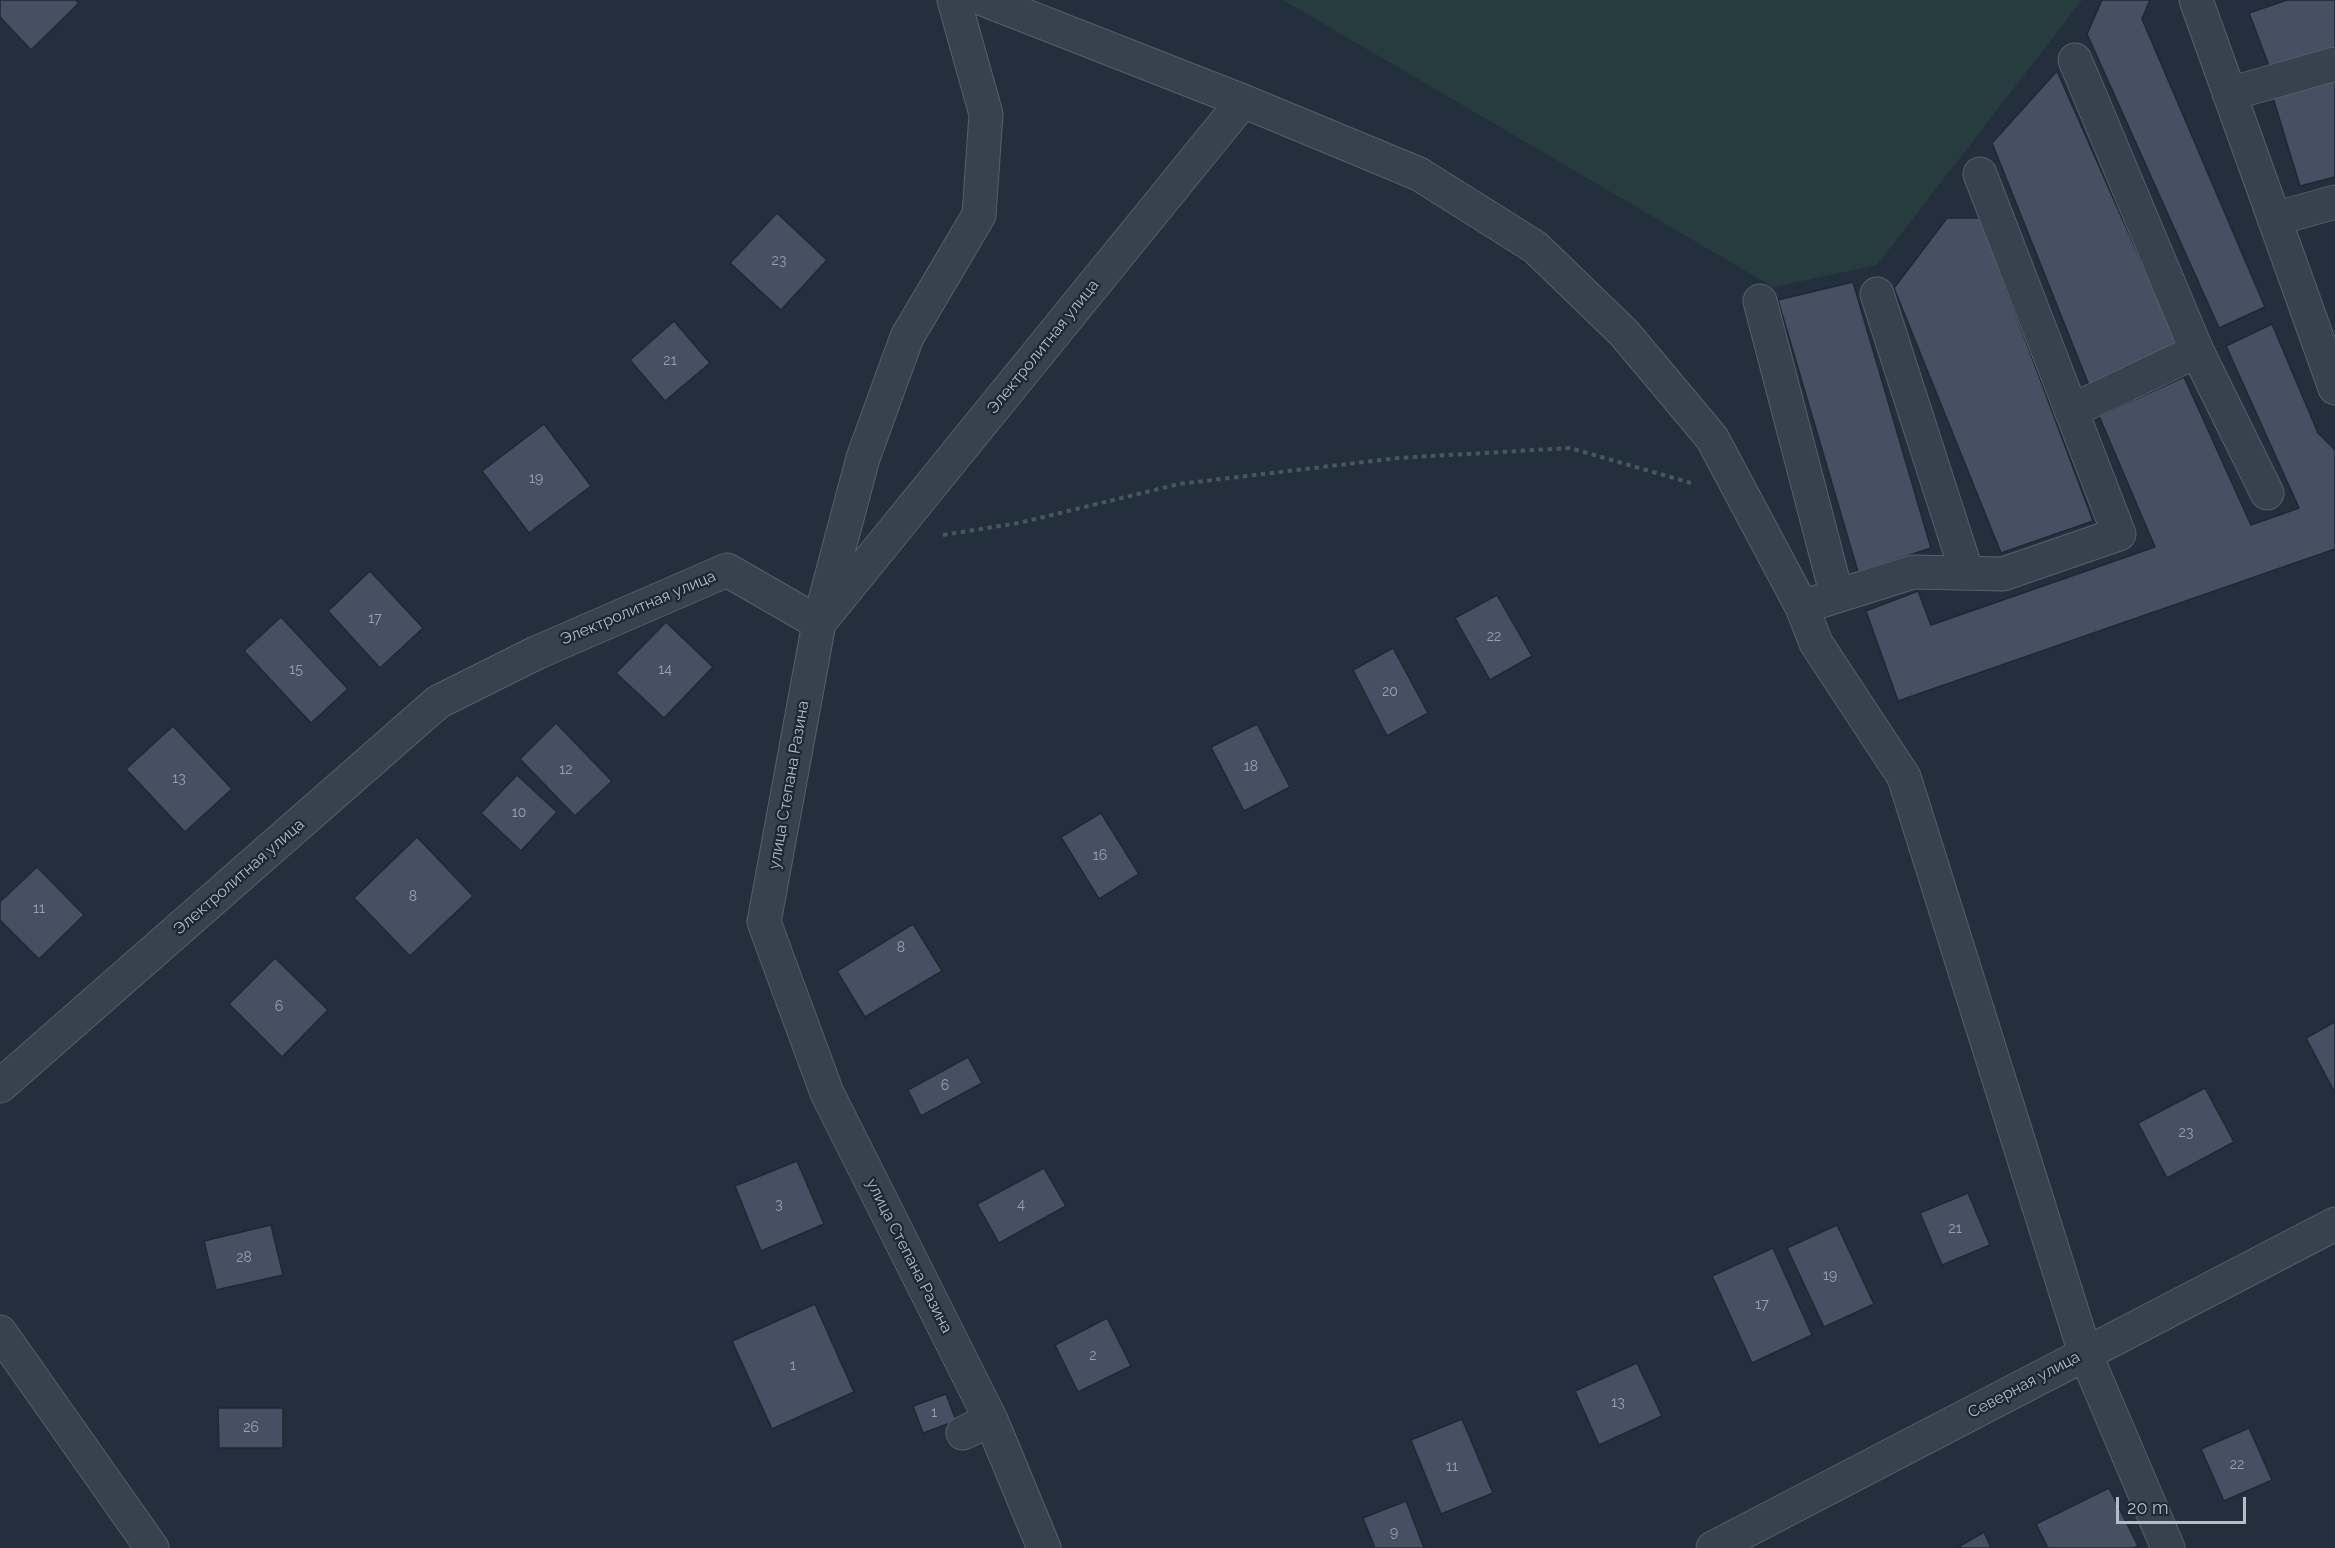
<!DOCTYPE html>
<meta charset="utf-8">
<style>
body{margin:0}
#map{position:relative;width:2335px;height:1548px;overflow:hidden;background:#242f3e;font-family:Raleway,sans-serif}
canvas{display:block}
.scale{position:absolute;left:2116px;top:1497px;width:130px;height:27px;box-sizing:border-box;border:3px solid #b4bcc9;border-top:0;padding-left:8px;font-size:18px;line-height:21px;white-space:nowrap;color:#b4bcc9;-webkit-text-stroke:4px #1d2633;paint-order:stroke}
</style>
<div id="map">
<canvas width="2335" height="1548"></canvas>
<div class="scale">20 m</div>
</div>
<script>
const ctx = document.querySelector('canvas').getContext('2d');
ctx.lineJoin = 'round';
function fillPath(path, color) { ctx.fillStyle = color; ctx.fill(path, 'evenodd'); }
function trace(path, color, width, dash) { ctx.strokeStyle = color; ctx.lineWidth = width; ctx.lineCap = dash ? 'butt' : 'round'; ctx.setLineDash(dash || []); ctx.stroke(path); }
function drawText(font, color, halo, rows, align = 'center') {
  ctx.font = font + ' Raleway,sans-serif'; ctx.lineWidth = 4.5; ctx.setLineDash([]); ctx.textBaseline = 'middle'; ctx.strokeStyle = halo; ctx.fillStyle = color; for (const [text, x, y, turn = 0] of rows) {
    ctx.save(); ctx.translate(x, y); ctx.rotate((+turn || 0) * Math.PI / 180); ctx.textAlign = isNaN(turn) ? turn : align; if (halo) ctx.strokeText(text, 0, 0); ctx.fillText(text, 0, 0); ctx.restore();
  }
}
fillPath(new Path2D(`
 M1283,0H2082L1877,265L1773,287Z`), '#263c3f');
const building = new Path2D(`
 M0,0H76L79,3L31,50L0,17Z
 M2102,0H2150L2142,19L2265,307L2219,328L2087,34Z
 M2287,0H2335V51L2271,71L2249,13Z
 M2057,71L2178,345L2090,388L1992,143Z
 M2335,81V177L2300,186L2273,98Z
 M777,213L827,260L781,310L730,263Z
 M1947,218H1980L2093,521L2001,553L1894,288Z
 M1853,282L1931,548L1858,572L1778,300Z
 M674,321L710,363L665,401L630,360Z
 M2272,324L2318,433L2335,450V549L1898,701L1866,611L1918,591L1931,625L2155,547L2099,416L2184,377L2251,525L2299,508L2226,346Z
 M544,424L591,486L529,533L482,471Z
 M370,571L423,628L380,668L328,611Z
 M1497,595L1532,656L1490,680L1455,618Z
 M281,617L348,689L311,723L244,651Z
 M666,622L713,667L664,718L616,673Z
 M1393,648L1428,713L1387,736L1353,670Z
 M556,723L612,781L575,816L520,759Z
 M1257,724L1290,787L1244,811L1211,747Z
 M173,726L232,789L185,832L126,769Z
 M517,775L557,812L521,851L481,813Z
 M1101,813L1139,874L1099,899L1061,837Z
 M417,837L473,896L410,956L354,898Z
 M37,867L84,915L39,959L0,920V902Z
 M913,924L942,971L865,1017L837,971Z
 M275,958L328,1010L282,1057L229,1004Z
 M2335,1022V1093L2306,1038Z
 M968,1057L982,1083L921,1116L908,1090Z
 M2205,1088L2234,1142L2167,1178L2138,1123Z
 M797,1161L824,1224L761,1251L735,1186Z
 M1044,1168L1066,1206L999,1243L977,1204Z
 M1968,1193L1990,1245L1942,1265L1920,1213Z
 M271,1225L283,1275L216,1290L204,1241Z
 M1837,1225L1874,1304L1824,1327L1787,1248Z
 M1773,1248L1812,1335L1752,1363L1712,1276Z
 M815,1304L854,1392L772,1429L732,1341Z
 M1107,1318L1131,1366L1078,1392L1055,1345Z
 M1637,1363L1662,1416L1599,1445L1575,1391Z
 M946,1394L956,1421L923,1433L913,1406Z
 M218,1408H283V1448H219Z
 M1462,1419L1493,1493L1441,1514L1411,1440Z
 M2249,1428L2272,1480L2224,1501L2201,1449Z
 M2109,1488L2138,1546L2134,1548H2048L2036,1524Z
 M1406,1501L1424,1548H1375L1363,1518Z
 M1984,1532L1991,1548H1957Z`);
fillPath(building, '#455162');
trace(building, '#1f2835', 1.5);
const minor = new Path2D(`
 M954,0L986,114L979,215L907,337L863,458L819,623L764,922L827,1093L991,1420L1044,1548
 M985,0L1243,101L1419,174L1535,247L1624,333L1712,438L1802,607
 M2196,0L2335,388
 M2075,60L2197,351
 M2229,94L2335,64
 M1980,174L2119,534L2003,574L1913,572L1802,607L1816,643L1904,777L2085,1353L2168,1548
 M2274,219L2335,202
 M1877,294L1967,573
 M1760,301L1837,596
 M2071,411L2197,351L2267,493
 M0,1086L438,702L536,653L727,570L819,623L1243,101
 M0,1332L152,1548
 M963,1433L991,1420
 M1713,1548L2335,1224`);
trace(minor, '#565f6c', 35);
trace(new Path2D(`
 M943,535L1019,523L1179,484L1398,458L1570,448L1691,483`), '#44595c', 4, [4.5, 4.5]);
trace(minor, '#38414e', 33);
drawText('14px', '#98a1af', null, [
 ["23",779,261],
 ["21",670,361],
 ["19",536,479],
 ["17",375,619],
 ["22",1494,637],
 ["15",296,670],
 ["14",665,670],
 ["20",1390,692],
 ["18",1251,767],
 ["12",566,770],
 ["13",179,779],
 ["10",519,813],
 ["16",1100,856],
 ["8",413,897],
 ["11",39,909],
 ["8",901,948],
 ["6",279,1007],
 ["6",945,1086],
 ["23",2186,1133],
 ["3",779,1205],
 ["4",1021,1205],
 ["21",1955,1229],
 ["28",244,1258],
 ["19",1830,1276],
 ["17",1762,1305],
 ["2",1093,1356],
 ["1",793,1366],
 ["13",1618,1403],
 ["1",934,1413],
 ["26",251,1428],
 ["22",2237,1465],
 ["11",1452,1467],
 ["9",1394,1533]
]);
drawText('16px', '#b4bcc9', '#1d2633', [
 ["Электролитная улица",1043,347,-51],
 ["Электролитная улица",638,608,-23],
 ["улица Степана Разина",789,785,-80],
 ["Электролитная улица",239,877,-41],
 ["улица Степана Разина",909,1256,63],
 ["Северная улица",2024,1385,-28]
]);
</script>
